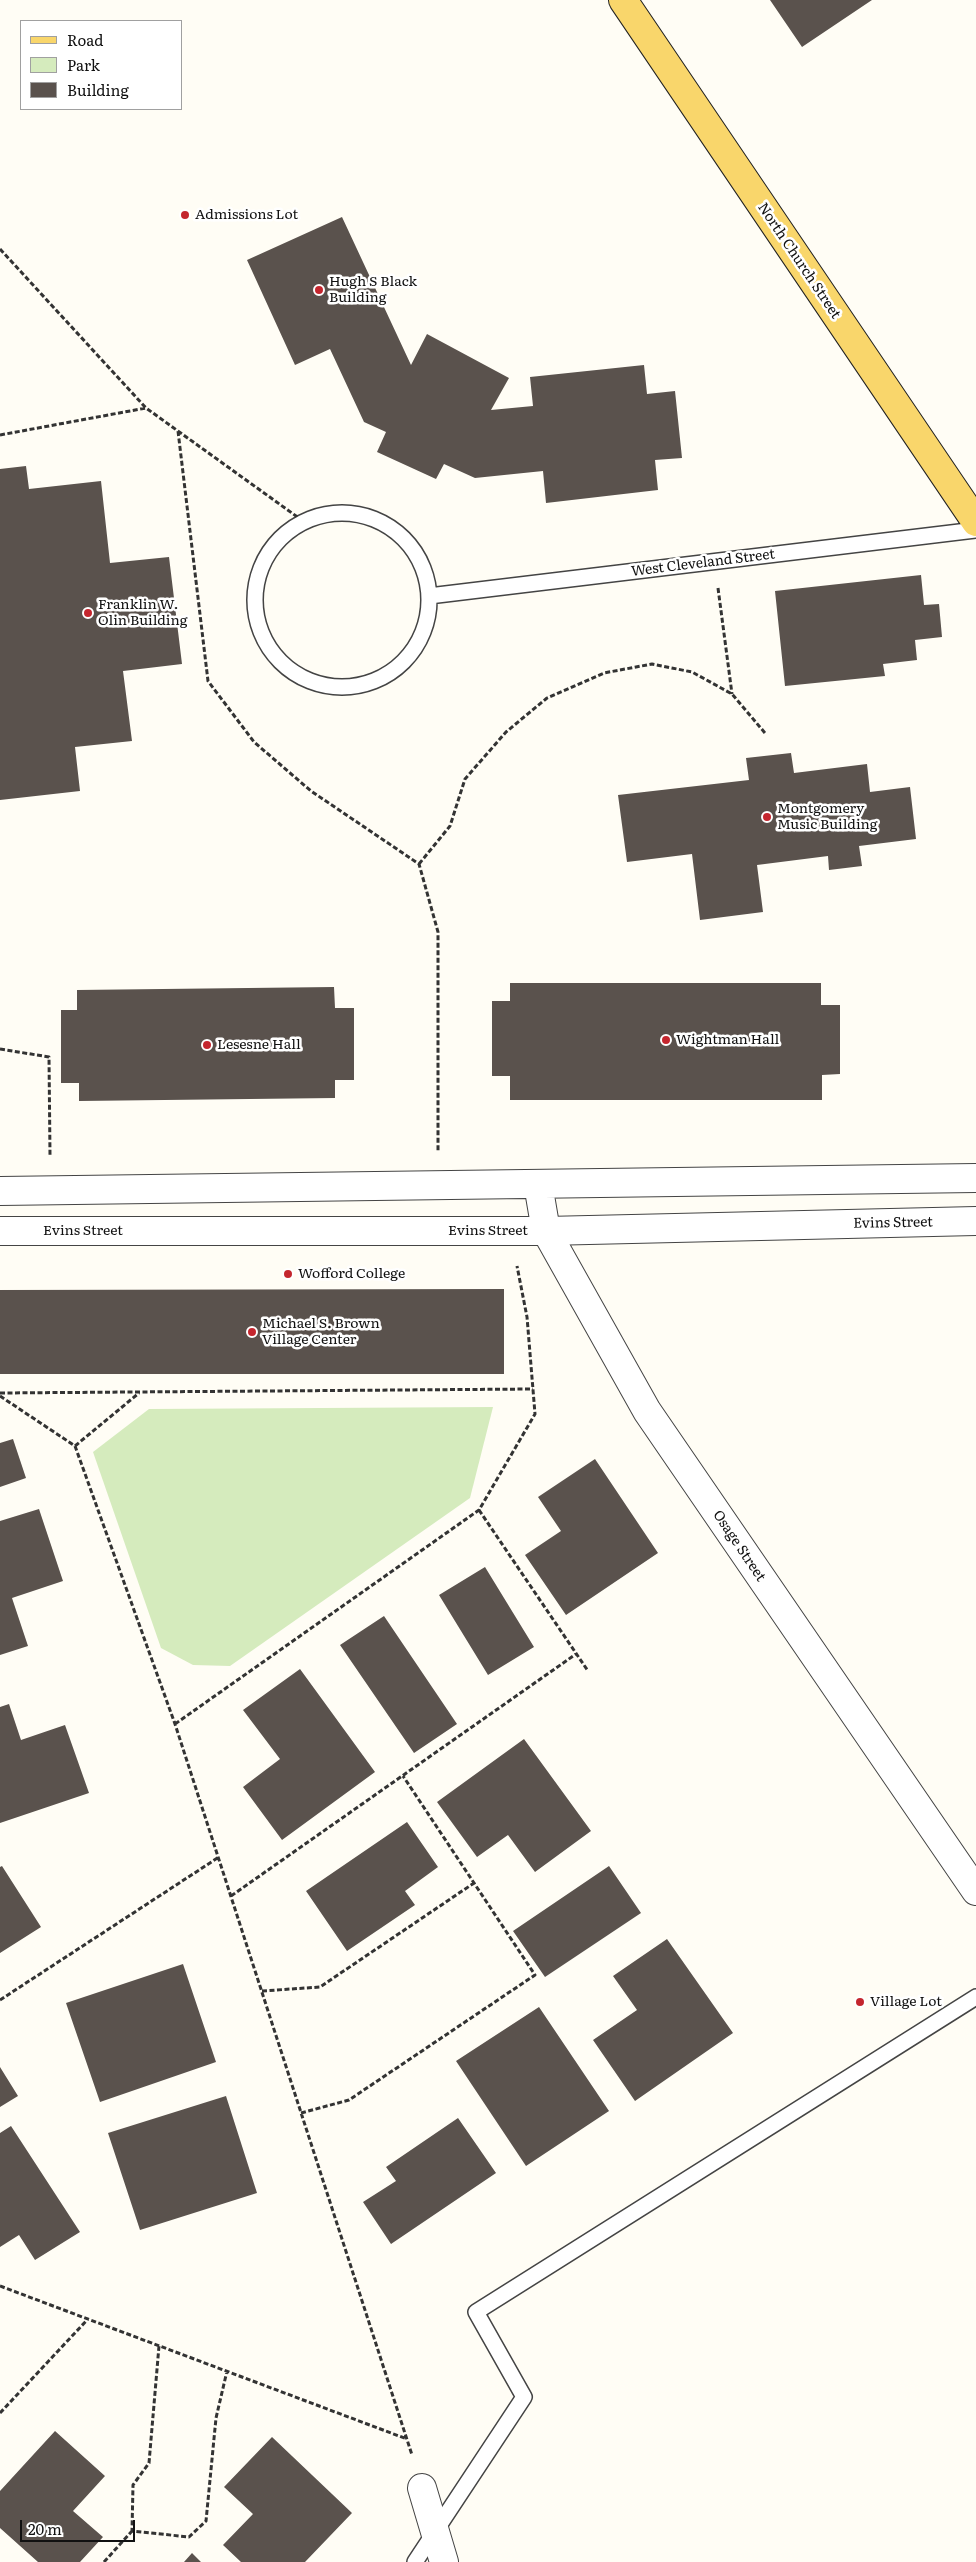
<!DOCTYPE html>
<style>
body{margin:0}
#map{position:relative;width:976px;height:2562px;overflow:hidden;background:#fffdf5;font-family:Literata,serif}
canvas{display:block}
.legend{position:absolute;left:20px;top:20px;width:162px;height:90px;box-sizing:border-box;background:#fff;border:1px solid #a0a0a0;margin:0;padding:6px 9px;list-style:none;font-size:15px;color:#111}
.legend li{display:flex;align-items:center;gap:10px;height:25px}
.legend b{width:25px;border:1px solid #a0a0a0}
.scale{position:absolute;left:20px;top:2520px;width:115px;height:22px;box-sizing:border-box;border:2px solid #111;border-top:0;padding-left:6px;font-size:15px;line-height:18px;white-space:nowrap;color:#111;-webkit-text-stroke:4px #fff;paint-order:stroke}
</style>
<div id="map">
<canvas width="976" height="2562"></canvas>
<ul class="legend">
<li><b style="height:6px;background:#f9d66b"></b>Road</li>
<li><b style="height:14px;background:#d5ebbd"></b>Park</li>
<li><b style="height:14px;background:#5a524d"></b>Building</li>
</ul>
<div class="scale">20 m</div>
</div>
<script>
const ctx = document.querySelector('canvas').getContext('2d');
ctx.lineJoin = 'round';
function fillPath(path, color) { ctx.fillStyle = color; ctx.fill(path, 'evenodd'); }
function trace(path, color, width, dash) { ctx.strokeStyle = color; ctx.lineWidth = width; ctx.lineCap = dash ? 'butt' : 'round'; ctx.setLineDash(dash || []); ctx.stroke(path); }
function drawText(font, color, halo, rows, align = 'center') {
  ctx.font = font + ' Literata,serif'; ctx.lineWidth = 5; ctx.setLineDash([]); ctx.textBaseline = 'middle'; ctx.strokeStyle = halo; ctx.fillStyle = color; for (const [text, x, y, turn = 0] of rows) {
    ctx.save(); ctx.translate(x, y); ctx.rotate((+turn || 0) * Math.PI / 180); ctx.textAlign = isNaN(turn) ? turn : align; if (halo) ctx.strokeText(text, 0, 0); ctx.fillText(text, 0, 0); ctx.restore();
  }
}
fillPath(new Path2D(`
 M493,1407L470,1498L230,1666L193,1665L161,1648L93,1452L149,1409Z`), '#d5ebbd');
fillPath(new Path2D(`
 M770,0H872L802,47Z
 M342,217L411,365L427,334L509,378L491,410L533,406L530,377L644,365L647,394L675,391L682,458L655,460L658,490L546,503L543,471L475,478L444,464L436,479L377,452L386,432L364,422L330,349L295,365L247,260Z
 M26,466L29,489L101,481L110,563L169,557L182,664L123,671L132,741L75,747L80,791L0,800V469Z
 M921,575L924,605L939,604L942,637L915,640L917,660L883,664L885,676L785,686L775,591Z
 M791,753L794,773L867,764L870,792L910,787L916,839L859,846L862,866L829,870L828,856L757,865L763,912L700,920L692,854L627,862L618,795L749,780L746,758Z
 M510,983H821V1005H840V1074L822,1075V1100H510V1076H492V1001H510Z
 M334,987L335,1008H354V1080H335V1098L79,1101V1083H61V1010H77V990Z
 M504,1289V1374H0V1290Z
 M13,1439L26,1478L0,1487V1443Z
 M595,1459L658,1553L566,1615L525,1555L561,1531L538,1497Z
 M39,1509L63,1581L12,1598L28,1646L0,1655V1521Z
 M485,1567L534,1647L488,1675L439,1595Z
 M384,1616L457,1724L414,1753L340,1645Z
 M300,1669L375,1772L282,1840L243,1787L280,1759L243,1710Z
 M9,1704L21,1740L65,1725L89,1793L0,1823V1707Z
 M524,1739L591,1831L535,1872L508,1835L477,1857L437,1802Z
 M407,1822L438,1867L405,1891L415,1905L347,1951L306,1891Z
 M2,1866L41,1927L0,1953V1867Z
 M609,1866L641,1913L545,1977L513,1931Z
 M667,1939L733,2033L635,2101L593,2040L637,2010L613,1976Z
 M183,1964L216,2062L100,2102L66,2003Z
 M539,2007L609,2111L526,2166L456,2061Z
 M0,2067L18,2096L0,2107Z
 M226,2096L257,2193L140,2230L108,2133Z
 M458,2118L496,2173L391,2244L363,2202L396,2181L386,2167Z
 M11,2126L80,2232L35,2260L19,2235L0,2247V2133Z
 M55,2431L105,2476L73,2511L103,2537L80,2562H38L0,2528V2491Z
 M272,2437L352,2513L305,2562H241L223,2545L253,2514L224,2487Z
 M192,2553L201,2562H184Z`), '#5a524d');
const service = new Path2D(`
 M255 600a87 87 0 1 1 174 0a87 87 0 1 1-174 0Z
 M429,596L976,530
 M415,2562L524,2397L476,2312L976,1997`);
const minor = new Path2D(`
 M538,1184L546,1231L647,1411L976,1891
 M0,1191L976,1178
 M0,1231H546L976,1221
 M422,2488L444,2562`);
const primary = new Path2D(`
 M623,0L976,522`);
trace(service, '#444', 18);
trace(minor, '#444', 30);
trace(primary, '#222', 30);
trace(new Path2D(`
 M0,249L146,408L303,521
 M178,431L208,681L254,742L311,791L419,864L438,932V1152
 M0,435L146,408
 M718,588L732,694
 M419,864L450,826L465,779L506,732L547,698L604,673L652,664L692,672L732,694L765,733
 M0,1049L49,1057L50,1155
 M0,1393L533,1389
 M0,1396L75,1446L175,1724L412,2455
 M75,1446L139,1393
 M479,1510L588,1671
 M175,1724L479,1510L535,1414L527,1317L517,1266
 M231,1896L576,1654
 M262,1991L320,1987L474,1883
 M0,2000L219,1857
 M301,2113L349,2100L535,1975L403,1776
 M0,2286L407,2439
 M159,2346L149,2463L133,2485L132,2531L189,2537L206,2521L216,2418L227,2371
 M0,2413L88,2319
 M104,2562L132,2531`), '#333', 3, [5, 2.5]);
trace(service, '#fff', 15);
trace(minor, '#fff', 28);
trace(primary, '#f9d66b', 28);
for (const [x, y, r, color] of [
 [185,215,5,"#c4262e"],
 [319,290,5,"#c4262e"],
 [88,613,5,"#c4262e"],
 [767,817,5,"#c4262e"],
 [666,1040,5,"#c4262e"],
 [207,1045,5,"#c4262e"],
 [288,1274,5,"#c4262e"],
 [252,1332,5,"#c4262e"],
 [860,2002,5,"#c4262e"]
]) { const dot = new Path2D(); dot.arc(x, y, r, 0, 2 * Math.PI); ctx.fillStyle = color; ctx.fill(dot); trace(dot, '#fff', 2); }
drawText('14px', '#111', '#fff', [
 ["Admissions Lot",195,215],
 ["Hugh S Black",329,282],
 ["Building",329,298],
 ["Franklin W.",98,605],
 ["Olin Building",98,621],
 ["Montgomery",777,809],
 ["Music Building",777,825],
 ["Wightman Hall",676,1040],
 ["Lesesne Hall",217,1045],
 ["Wofford College",298,1274],
 ["Michael S. Brown",262,1324],
 ["Village Center",262,1340],
 ["Village Lot",870,2002]
], 'left');
drawText('14px', '#111', '#fff', [
 ["North Church Street",799,261,56],
 ["West Cleveland Street",703,563,-7],
 ["Evins Street",893,1223,-1],
 ["Evins Street",83,1231],
 ["Evins Street",488,1231],
 ["Osage Street",739,1546,56]
]);
</script>
